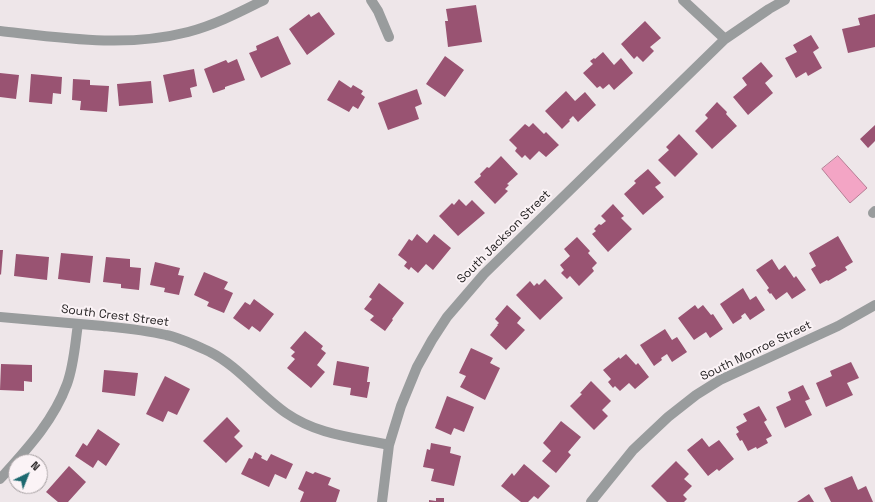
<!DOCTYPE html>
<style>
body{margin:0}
#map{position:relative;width:875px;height:502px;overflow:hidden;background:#eee6e9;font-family:"Space Grotesk",sans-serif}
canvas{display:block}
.north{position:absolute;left:8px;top:454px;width:40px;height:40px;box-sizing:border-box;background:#fbf3f6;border:1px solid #a59fa1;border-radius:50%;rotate:43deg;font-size:11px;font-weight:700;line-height:16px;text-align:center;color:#232021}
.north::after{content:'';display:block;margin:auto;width:14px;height:18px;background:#1c686f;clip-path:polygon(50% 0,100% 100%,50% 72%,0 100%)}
</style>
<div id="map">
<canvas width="875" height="502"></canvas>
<div class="north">N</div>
</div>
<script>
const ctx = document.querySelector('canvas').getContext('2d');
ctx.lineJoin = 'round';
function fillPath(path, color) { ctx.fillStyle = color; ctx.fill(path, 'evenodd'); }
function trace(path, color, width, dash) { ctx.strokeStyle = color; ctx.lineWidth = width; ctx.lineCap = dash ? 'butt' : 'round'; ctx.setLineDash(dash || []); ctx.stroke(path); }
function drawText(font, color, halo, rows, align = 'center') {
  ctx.font = font + ' "Space Grotesk",sans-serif'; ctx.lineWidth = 4; ctx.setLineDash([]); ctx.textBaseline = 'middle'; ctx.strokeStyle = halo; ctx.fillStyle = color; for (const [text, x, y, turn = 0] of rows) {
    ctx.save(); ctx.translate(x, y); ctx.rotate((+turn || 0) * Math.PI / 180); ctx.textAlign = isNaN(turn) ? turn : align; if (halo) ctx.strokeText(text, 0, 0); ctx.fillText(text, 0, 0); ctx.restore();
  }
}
const water = new Path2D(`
 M838,156L867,188L850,203L822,169Z`);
fillPath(water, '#f3a5c5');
trace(water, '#b57d94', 1);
fillPath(new Path2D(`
 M476,5L482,42L448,47L445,21H448L446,9Z
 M319,12L335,34L307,55L289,29L309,14L311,17Z
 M875,14V47L848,53L842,29L860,25L858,18Z
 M645,21L661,38L650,47L654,51L643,62L637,56L634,59L621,44Z
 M811,35L819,48L813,52L822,68L808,76L806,72L796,78L785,58L797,52L793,45Z
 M278,36L291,64L261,78L249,53L257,50L256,46Z
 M603,52L614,65L621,58L633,73L614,90L609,84L603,89L600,86L597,88L583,73L593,64L590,61L594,58L595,59Z
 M445,56L464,70L445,97L426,84Z
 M237,59L245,80L225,87V89L213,93L204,69L226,60L228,63Z
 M761,62L773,76L765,83L773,93L748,115L733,97L747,85L742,78Z
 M194,69L197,86L190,88L192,97L169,102L163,75Z
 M0,73L19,75L16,99L0,97Z
 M31,74L62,77L61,94L53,93L52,104L29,102Z
 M73,79L90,80V85L109,86L107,112L80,110L81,101L72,100Z
 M339,80L351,88L353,85L363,91L361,94L365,97L358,109L353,106L349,112L327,100Z
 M151,81L153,103L119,106L117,84Z
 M417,89L422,104L415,107L419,119L388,130L378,103Z
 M566,91L575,101L585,92L596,105L578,122L573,116L569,120L570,121L562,129L545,111Z
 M717,102L727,112L726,114L737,126L712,149L695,131L708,118L705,115Z
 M533,123L544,134L546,132L559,145L546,157L539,151L530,160L525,155L522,158L515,151L517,148L509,140L525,124L529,127Z
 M875,125V141L868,148L860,139Z
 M679,134L698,154L675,177L658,160L669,150L666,147Z
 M501,156L518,174L507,184L509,185L505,189L508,191L495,204L474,182L481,176L480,174L487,167L489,168Z
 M648,169L661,183L655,187L664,197L643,215L624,194L636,183L634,181Z
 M459,199L466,206L472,200L485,213L458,236L439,216L452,203L454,205Z
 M613,204L624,216L621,218L632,229L608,252L592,234L596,231L594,229L599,224L601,225L606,221L601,216Z
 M417,234L427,243L434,234L451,248L433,270L426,264L418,273L411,267L409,270L404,266L407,262L398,255L409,239L412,241Z
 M838,236L853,262L845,267L847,270L828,281L827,280L820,284L811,269L816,266L809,253Z
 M577,237L590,251L588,253L597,263L592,268L594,271L579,286L570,276L567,279L561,273L564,270L560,265L570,256L564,249Z
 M0,250H3L1,275L0,274Z
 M61,253L93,256L90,283L58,279Z
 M16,254L49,257L47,280L14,276Z
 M106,257L130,259V267L141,268L139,290L121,288V284L103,282Z
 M772,259L779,270L785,265L794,278L796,276L806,290L792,299L787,292L776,300L771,293L770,294L767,290L769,288L756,270Z
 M155,262L180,268L178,275L184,276L179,295L164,292L165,288L150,285Z
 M204,272L228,282L224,289L233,293L224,313L207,306L209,302L194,295Z
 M545,279L563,298L540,320L516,295L530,281L534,286L537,283L539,285Z
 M379,283L404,303L392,319L393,320L385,331L370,320L374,316L364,309L372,299L369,297Z
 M743,288L750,300L756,296L765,310L750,320L745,313L741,316L742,318L733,324L720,304Z
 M254,299L274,314L260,332L252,326L249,330L233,318L245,302L250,305Z
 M507,305L521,318L517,323L525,330L506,350L490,335L498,325H497L499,323L495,319Z
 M695,305L698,309L703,305L711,315L713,314L723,329L710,338L706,332L694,340L678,318Z
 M665,329L672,340L677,337L687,352L672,362L667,354L661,358L662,360L654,366L640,345Z
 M305,331L323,346L321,349L326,353L317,365L325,372L311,388L287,368L295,359L291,356L295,352L290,348Z
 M471,348L493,358L490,363L500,368L485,400L460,387L466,376L459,373Z
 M626,354L636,365L638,363L649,377L635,389L629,383L620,391L615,386L613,388L608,382L611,379L603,370L619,357L620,359Z
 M337,361L369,367L367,382H370L367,398L350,395L351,388L333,385Z
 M851,362L859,378L847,383L853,395L826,407L816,383L832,376L830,371Z
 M1,364L32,365V382L24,381V391L0,390Z
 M104,370L138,373L135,396L102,392Z
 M165,376L190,389L177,415L168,411L163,422L146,414Z
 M591,381L611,401L602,410L608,416L594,430L570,406L582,394L580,393Z
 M803,385L810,399L805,401L812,415L785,428L776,407L791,400L788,392Z
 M447,396L474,407L464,432L454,428L451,435L435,428Z
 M759,406L767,420L764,422L772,436L766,439L768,443L757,449L756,447L748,451L742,440L740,441L736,434L739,432L736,427L747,421L743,414Z
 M227,417L240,431L234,437L243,446L226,463L203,441Z
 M561,421L581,437L568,452L571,455L556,473L542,461L551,451L543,443Z
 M98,429L120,444L106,466L98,460L93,468L75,456L83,443L87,446Z
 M702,438L709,447L719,440L734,459L719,471L717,469L708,476L687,450Z
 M431,443L451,447L450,453L461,456L454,486L431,481L434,469L423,467L427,449L430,450Z
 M255,452L262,456L261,458L267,461L271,454L293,464L286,479L275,474L269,487L241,474L249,458L252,459Z
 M676,461L689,474L684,479L692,486L683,495L687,499L684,502H667L651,486Z
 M524,464L550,486L538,499L534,496L528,502H521L501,486L512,473L514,476Z
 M69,466L86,482L68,502H58L46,492Z
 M306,471L313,474L315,472L331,478L328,485L340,490L336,502H300L304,492L298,489Z
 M852,476L858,490L866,486L873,502H831L824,488Z
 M809,494L814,502H797Z
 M436,498H444V502H429V500L436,501Z`), '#995372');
trace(new Path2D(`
 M371,0L378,11L389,37
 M683,0L725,39
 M0,31C63,38 126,48 188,32C215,25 240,12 264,0
 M873,213L875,211
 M0,317C34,320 68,323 103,326C123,328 145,330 166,335C181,338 197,346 210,352C238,366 260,395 286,413C318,435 352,437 389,445
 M0,479C26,450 53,422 67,384C74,365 75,344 78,324
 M382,502L389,445L401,406L417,367L432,340L447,317L484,274L725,39L769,9L785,0
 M591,502L633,450L668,417L696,395L720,380L838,326L875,305`), '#999c9d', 10);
drawText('12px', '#232021', '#fbf3f6', [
 ["South Jackson Street",504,237,-45],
 ["South Crest Street",115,316,7],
 ["South Monroe Street",756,351,-26]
]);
</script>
